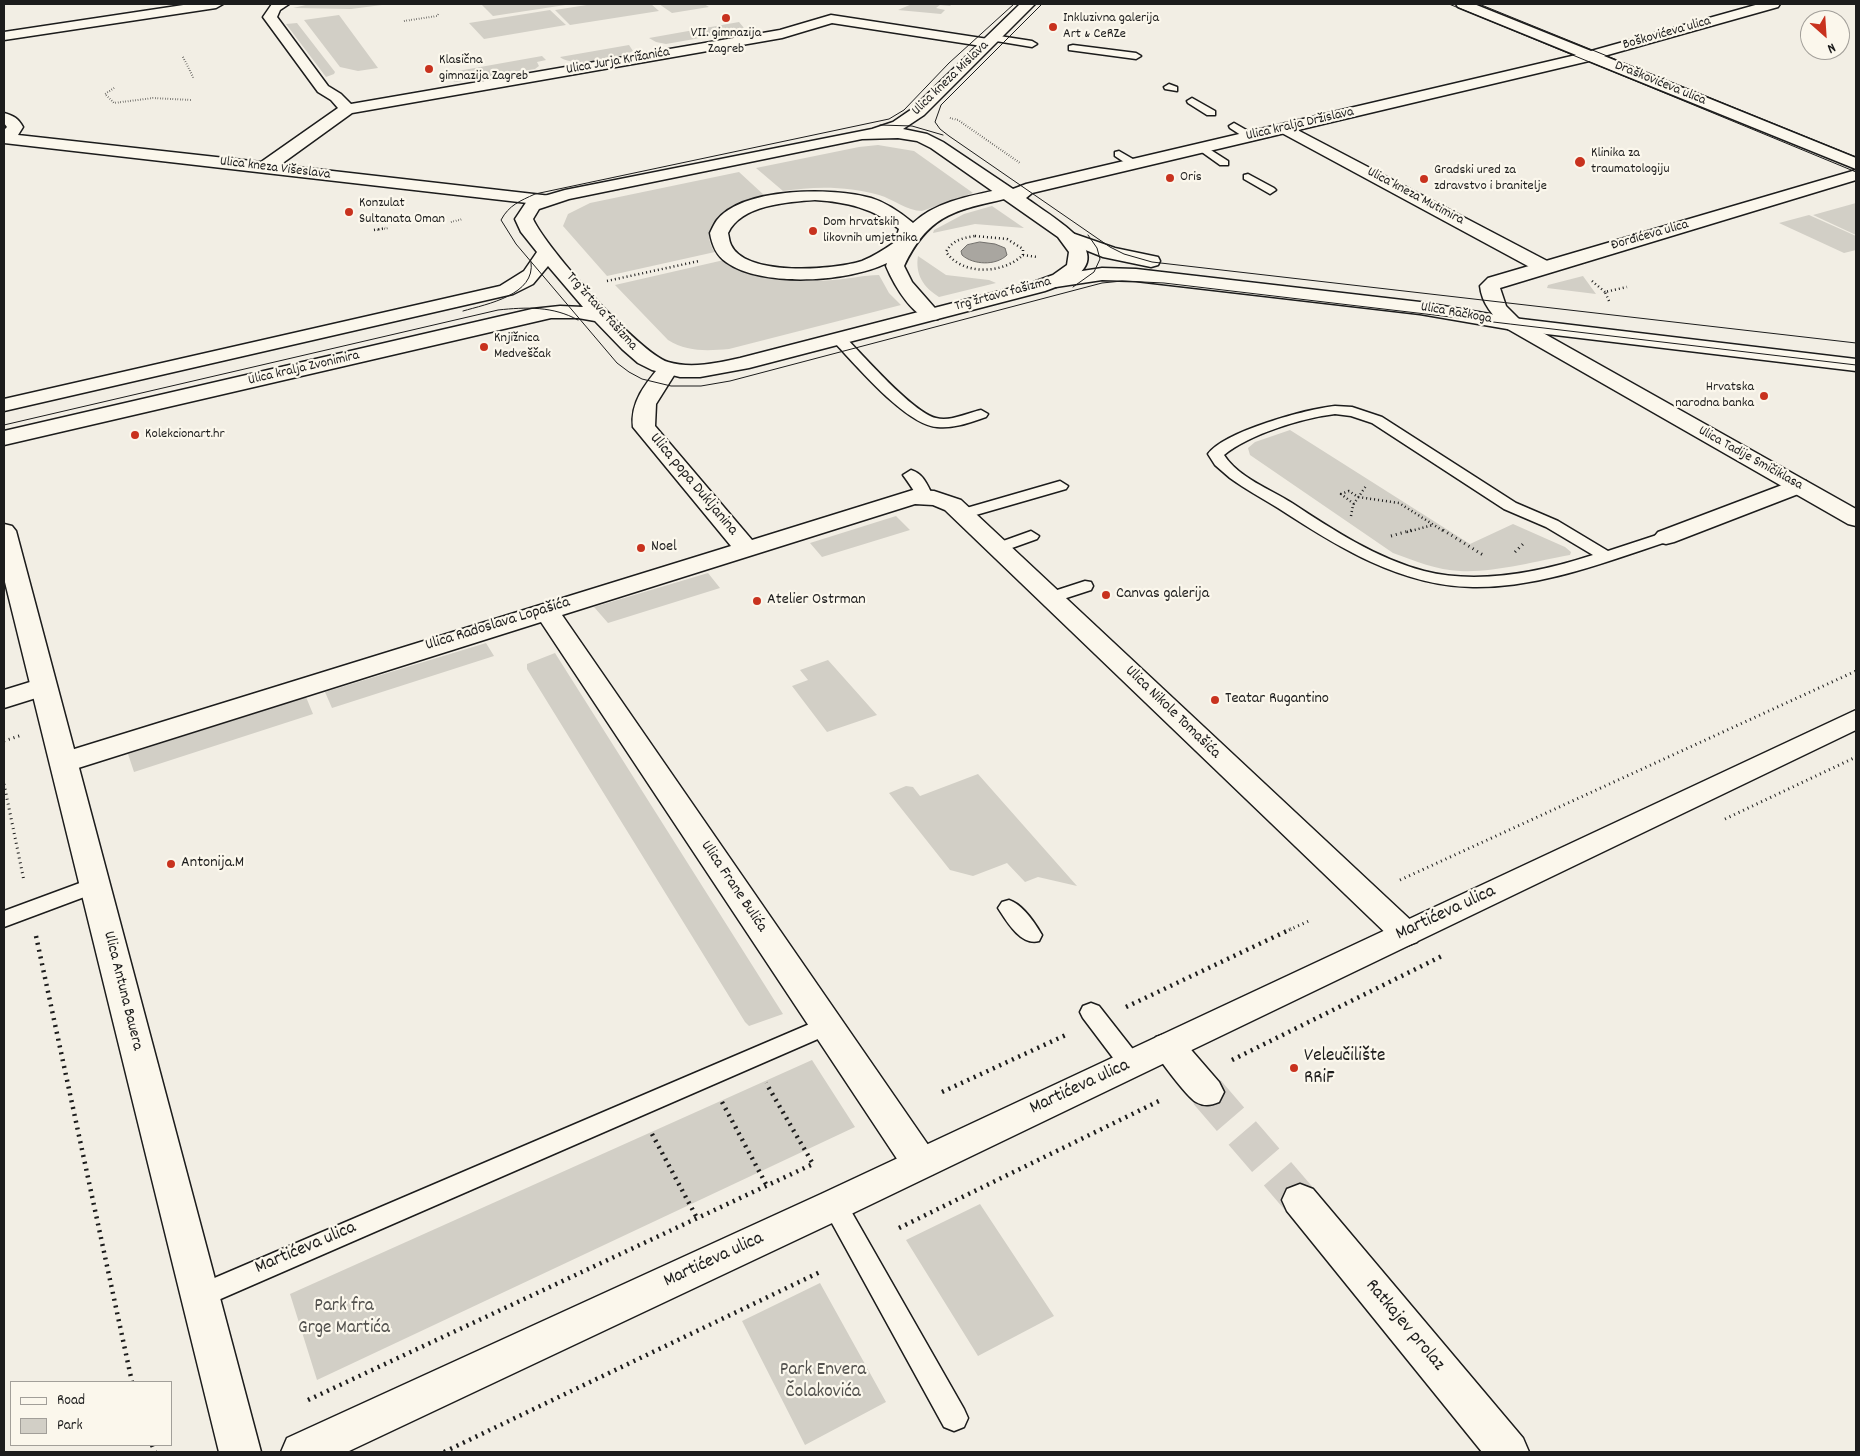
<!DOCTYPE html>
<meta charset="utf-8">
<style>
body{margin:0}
#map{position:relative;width:1860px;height:1456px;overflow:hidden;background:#f2eee4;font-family:Dekko,sans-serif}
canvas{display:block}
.frame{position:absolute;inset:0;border:5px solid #1c1c1c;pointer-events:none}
.legend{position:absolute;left:10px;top:1381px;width:162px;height:65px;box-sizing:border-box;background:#fbf7ec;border:1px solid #a29f99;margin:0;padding:6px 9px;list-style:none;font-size:15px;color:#1c1c1c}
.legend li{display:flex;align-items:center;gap:10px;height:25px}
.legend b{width:25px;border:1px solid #a29f99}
.north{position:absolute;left:1800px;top:10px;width:50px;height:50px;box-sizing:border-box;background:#fbf7ec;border:1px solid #a29f99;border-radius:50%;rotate:154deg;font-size:14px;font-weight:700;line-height:20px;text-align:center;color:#1c1c1c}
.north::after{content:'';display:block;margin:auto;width:18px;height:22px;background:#c8321e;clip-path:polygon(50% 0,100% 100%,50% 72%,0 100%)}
</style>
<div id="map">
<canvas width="1860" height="1456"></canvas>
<div class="frame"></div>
<ul class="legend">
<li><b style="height:6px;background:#fbf7ec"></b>Road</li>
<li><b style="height:14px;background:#d2cfc6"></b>Park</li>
</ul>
<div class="north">N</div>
</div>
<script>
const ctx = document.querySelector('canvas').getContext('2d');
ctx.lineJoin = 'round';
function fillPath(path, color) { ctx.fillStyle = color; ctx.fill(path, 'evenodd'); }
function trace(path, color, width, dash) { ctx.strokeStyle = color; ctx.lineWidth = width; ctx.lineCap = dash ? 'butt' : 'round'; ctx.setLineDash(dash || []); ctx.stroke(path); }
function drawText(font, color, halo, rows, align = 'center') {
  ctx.font = font + ' Dekko,sans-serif'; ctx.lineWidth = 4.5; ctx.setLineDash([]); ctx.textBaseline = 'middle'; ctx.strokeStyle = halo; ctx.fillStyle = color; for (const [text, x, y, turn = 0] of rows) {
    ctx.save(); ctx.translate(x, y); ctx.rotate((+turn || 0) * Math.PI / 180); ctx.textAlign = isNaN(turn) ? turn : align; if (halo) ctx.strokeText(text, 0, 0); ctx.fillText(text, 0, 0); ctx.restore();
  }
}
fillPath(new Path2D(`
 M310,4H382V5L351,9L293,8Z
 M481,4H572L493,16Z
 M593,4H651L659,11L570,25L555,10Z
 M659,4H704L709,7L672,13Z
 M912,4H952L950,6L940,5L936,8L945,10L941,14L898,10Z
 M550,10L566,25L484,39L469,23Z
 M339,15L378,68L358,71L340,67L304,20Z
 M739,22L744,28L740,31L666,44L656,42L649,38Z
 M297,23L335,72L334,74L326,77L286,24Z
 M629,45L633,51C618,58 572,68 560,57Z
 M542,56L546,60L537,62L539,66L535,69L456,82L447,79L441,74Z
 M878,145L914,151L973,193L922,211C907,211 893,199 879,195C848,186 814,186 783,191L756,168L859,147Z
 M739,172L764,195C743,201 693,221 715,252L607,276L563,226L568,214L590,203Z
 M1856,203V235L1813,215Z
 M992,206L1024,228L975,224L933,233L934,230L964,214Z
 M1809,215L1856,236V250L1844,253L1779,223Z
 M918,256L946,275L989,280L996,283L939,297C923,287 915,274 918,256Z
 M724,260C753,281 798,283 833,280C849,279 864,275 879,275L889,293L901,305L729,349C707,351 687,352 668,340L615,285Z
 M1583,276L1596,294L1547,288L1548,285Z
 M1290,430L1470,544L1513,524L1565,547L1571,552L1570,555C1537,561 1492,573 1460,571C1437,570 1415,561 1393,553L1250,455L1248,448L1255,442Z
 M896,516L910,530L822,557L810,543Z
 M708,573L720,588L608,623L594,607Z
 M486,643L494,656L332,708L325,692Z
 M555,653L783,1014L749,1026L745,1022L527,669V664Z
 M828,660L877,715L827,732L792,686L808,680L800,670Z
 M306,697L313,714L134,772L128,754Z
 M978,774L1077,886L1038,877L1025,882L1007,863L973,876L950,870L889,793L906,786L913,787L920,796Z
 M812,1060L855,1127L317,1380L290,1294Z
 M980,1204L1054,1316L978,1356L906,1240Z
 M820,1283L886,1402L805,1445L742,1321Z`), '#d2cfc6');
const water = new Path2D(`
 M980,242L995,244L1005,248L1007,255C996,266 973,265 962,255L961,251L967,245Z`);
fillPath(water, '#a9a6a0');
trace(water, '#716f6b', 1);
trace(new Path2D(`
 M1207,1092L1300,1200`), '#d2cec6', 36, [36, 18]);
const lane = new Path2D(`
 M993,35L1032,41L1037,44L1032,47L990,40L988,38Z
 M1073,45L1136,53L1141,56L1136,59L1069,50V46Z
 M1169,84L1177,87V91L1165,89L1164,87Z
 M1192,98L1215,111V115H1207L1188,103L1187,101Z
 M1234,123L1255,135V139H1247L1230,128L1229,126Z
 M1203,145L1228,161V165H1220L1199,150L1197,148Z
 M1119,151L1138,162V166H1130L1115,156V152Z
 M1248,174L1274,188L1276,190L1270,194L1244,179V175Z
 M839,335L844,336C862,354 913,413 936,418C950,422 967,413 981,410L988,414L986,417C971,422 954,429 937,427C906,425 856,365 834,342L832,339Z
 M1335,406L1352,407L1382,417L1516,503L1558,521L1608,551L1666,532L1674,537L1672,540C1608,561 1541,588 1473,587C1400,586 1338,547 1278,508C1262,498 1245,489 1230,478L1215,465L1208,454C1225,431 1307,409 1335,406ZM1335,414L1351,416L1372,423L1504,509L1546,527L1593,555C1541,572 1478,585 1424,571C1376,558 1333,530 1292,503C1270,489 1239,478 1224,455C1250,434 1302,418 1335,414Z
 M911,470C924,474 927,485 933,496L931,499H919C914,491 909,483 903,475Z
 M1060,481L1068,486L1066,489L962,519L954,514L956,511Z
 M1031,531L1039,536L1037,539L998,553L990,548L992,545Z
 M1085,581L1091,582L1093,586L1091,590L1051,603L1045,602L1042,598L1045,594Z
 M96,877L103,880L106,885L103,890L4,927V911Z
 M1009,900C1022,904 1035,923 1042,935L1039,941C1021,946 1007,922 998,908L1002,902Z
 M1091,1003L1099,1006L1139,1057L1143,1064L1139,1071L1131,1073L1123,1071L1083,1018L1080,1012L1083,1006Z
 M826,1017L834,1020L837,1026L834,1032L209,1304L200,1308L191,1304L187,1296L191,1288Z
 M834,1194L843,1197L964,1409L968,1418L964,1427L954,1431L944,1427L822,1205L825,1197Z`);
const street = new Path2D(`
 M190,4H223L216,8L4,40V32Z
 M272,4H289L280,10L277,17L328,86L341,94L351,104L780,30L831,15L988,39L995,43L988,47L832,23L782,38L352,113L280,165L551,196L554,200L551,204L545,205L4,143V130L7,127L4,123V113C14,116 18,118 23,127L18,135L261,162L338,108L331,100L318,92L263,17Z
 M1286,124L1551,263L1553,267L1551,271H1537L1280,132L1278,129Z
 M1007,188L1013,189L1016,193L1013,197C959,210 930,211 904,266L912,282L941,315L938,319C916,325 893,283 886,266L887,263C849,282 762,288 726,262C716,255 712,245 710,233C712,229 714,224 717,220C743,187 834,187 871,198C887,203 901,213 913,223C938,200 975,195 1007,188ZM815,200C847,202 873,208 899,229L895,242C885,249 874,256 862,261C834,270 746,277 731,245C729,241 729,237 728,233C741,205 787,202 815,200Z
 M1069,232L1115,248L1158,257L1160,261L1158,265L1151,267L1103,257L1063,241L1060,237L1063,233Z
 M1102,268L1136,269L1420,302L1513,318L1856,359V371L1513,330L1420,314L1136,281L1102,280L1056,287L1049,285L1047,281L1049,277L1056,275Z
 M668,363L675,365L678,369L656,404L655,426L752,540L913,490L934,491L961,500L1417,926L1422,934L1417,942L1406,946L1395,942L945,510L933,505L915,504L562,615L933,1152L938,1163L933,1174L920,1178L907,1174L541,622L75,769L65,771L55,769L51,762L55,755L731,546L633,427C630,402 646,383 661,365Z
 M1798,479L1806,481L1809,486L1806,491L1674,542L1666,544L1658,542L1654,537L1658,532Z
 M43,678L52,681L56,687L52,693L4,708V690Z
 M1168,1033L1180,1037L1219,1082L1224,1092L1219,1102C1211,1105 1205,1107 1196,1102C1187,1097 1157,1057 1151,1046L1156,1037Z
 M1300,1184L1313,1189L1523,1438L1529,1452H1482L1287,1211L1282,1200L1287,1189Z`);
const secondary = new Path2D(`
 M1020,4H1035L924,115L903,129L927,134L943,142L1013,189L1026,184L1576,55L1458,7L1456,4H1474L1591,51L1759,4H1780L1778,7L1604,56L1856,158V169L1589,61L1032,193L1026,198C1067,227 1131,262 1045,291L749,368L700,377H680L652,370L638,363L622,349L595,321L578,318H551L4,445V431L532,309L560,306L583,307L548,266L533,284L513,294L4,411V399L500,286L524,271L537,252L521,232L515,219L527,201L565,190L872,129L893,122L912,109ZM898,138L917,141L931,148L1058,237L1069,252L1067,265L1053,275L1031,283L740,358C718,363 691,369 668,362C639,353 546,248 533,219L539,209L569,199L862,139Z
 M1856,170V180L1500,288L1506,306L1520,320L1856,509V526L1848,524L1506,328C1493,316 1482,304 1480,286L1488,278Z
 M4,524L12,526L16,531L261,1452H219L4,578Z
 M1856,710V730L847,1216L347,1452H281L287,1438L821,1194Z`);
trace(lane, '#1c1c1c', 3);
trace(street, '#1c1c1c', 3);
trace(secondary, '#1c1c1c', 3);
trace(new Path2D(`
 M404,21L437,16L439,13
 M183,57L194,79
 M114,88L105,94L114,103L153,98L191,100
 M950,118L958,120L1020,163
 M451,222L463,219
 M377,230L389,228`), '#1c1c1c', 2, [0.5, 2]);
trace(new Path2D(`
 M374,230L386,228
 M975,236L1007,239L1023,249V255C1003,274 963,276 946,252C952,240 963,238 975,236Z
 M1023,255L1037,257
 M607,281L699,261
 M1592,281L1605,292
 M1609,301L1605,292L1627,287
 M1354,504L1341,494L1349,491L1358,497L1399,503L1445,532
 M1351,516L1353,505L1366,486
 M1407,532L1433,525`), '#1c1c1c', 2.5, [1, 3]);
trace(new Path2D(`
 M1443,530L1483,555
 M1391,536L1412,530
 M1515,552L1525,542
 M4,741L22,735
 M4,784L24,881
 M1725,819L1856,757
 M1400,880L1856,671
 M1289,930L1311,920`), '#1c1c1c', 3, [1, 4]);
trace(new Path2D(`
 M36,936L132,1382
 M1126,1007L1291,929
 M1232,1060L1444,955
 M942,1092L1068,1034
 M722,1102L767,1186
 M652,1134L697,1218
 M899,1228L1161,1100
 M308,1400L813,1164L766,1083
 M152,1445L155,1452
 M444,1452L820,1272`), '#1c1c1c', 4.5, [2, 5]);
fillPath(lane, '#fbf7ec');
fillPath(street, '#fbf7ec');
fillPath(secondary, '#fbf7ec');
trace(new Path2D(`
 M1014,4L949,63L904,110L889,119L535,194C520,201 509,205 501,220L516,244L617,363L629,372L642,379L671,386H701L730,381L1102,283L1122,281L1164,283L1856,365
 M1042,4L941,105L935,122L940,129L949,136L1110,247L1124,254L1152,262L1856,343
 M1449,4L1856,172
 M1479,4L1856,157
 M880,125L912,126L943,135
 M1073,287L1094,272L1100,259L1097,248L1088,235
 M463,311C487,304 536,295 531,262
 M4,425L498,310C526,307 553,306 578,320`), '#1c1c1c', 1);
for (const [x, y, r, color] of [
 [726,18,5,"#c8321e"],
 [1053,27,5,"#c8321e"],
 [429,69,5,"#c8321e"],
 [1580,162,6,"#c8321e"],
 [1170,178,5,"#c8321e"],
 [1424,179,5,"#c8321e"],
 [349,212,5,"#c8321e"],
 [813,231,5,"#c8321e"],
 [484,347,5,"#c8321e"],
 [1764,396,5,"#c8321e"],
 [135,435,5,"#c8321e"],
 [641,548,5,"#c8321e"],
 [1106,595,5,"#c8321e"],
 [757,601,5,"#c8321e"],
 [1215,700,5,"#c8321e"],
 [171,864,5,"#c8321e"],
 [1294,1068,5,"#c8321e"]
]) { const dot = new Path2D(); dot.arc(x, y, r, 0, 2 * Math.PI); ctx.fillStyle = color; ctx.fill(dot); trace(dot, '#fbf7ec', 2); }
drawText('14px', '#1c1c1c', '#fbf7ec', [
 ["Inkluzivna galerija",1063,19],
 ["Art & CeRZe",1063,35],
 ["VII. gimnazija",726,34,"center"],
 ["Zagreb",726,50,"center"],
 ["Klasična",439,61],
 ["gimnazija Zagreb",439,77],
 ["Klinika za",1591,154],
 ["traumatologiju",1591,170],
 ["Gradski ured za",1434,171],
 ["zdravstvo i branitelje",1434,187],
 ["Oris",1180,178],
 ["Konzulat",359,204],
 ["Sultanata Oman",359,220],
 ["Dom hrvatskih",823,223],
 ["likovnih umjetnika",823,239],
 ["Knjižnica",494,339],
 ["Medveščak",494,355],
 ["Hrvatska",1754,388,"right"],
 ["narodna banka",1754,404,"right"],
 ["Kolekcionart.hr",145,435]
], 'left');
drawText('14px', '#1c1c1c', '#fbf7ec', [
 ["Boškovićeva ulica",1667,34,-16],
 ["Ulica Jurja Križanića",618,62,-10],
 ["Ulica kneza Mislava",951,79,-44],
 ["Draškovićeva ulica",1660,84,22],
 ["Ulica kralja Držislava",1300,125,-13],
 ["Ulica kneza Višeslava",275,169,7],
 ["Ulica kneza Mutimira",1415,197,28],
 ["Đorđićeva ulica",1650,236,-16],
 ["Trg žrtava fašizma",1003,295,-15],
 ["Trg žrtava fašizma",601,312,48],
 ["Ulica Račkoga",1456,314,10],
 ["Ulica kralja Zvonimira",304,369,-13],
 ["Ulica Tadije Smičiklasa",1750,459,29]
]);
drawText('16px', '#1c1c1c', '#fbf7ec', [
 ["Ulica popa Dukljanina",693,485,50],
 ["Ulica Radoslava Lopašića",498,625,-17],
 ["Ulica Nikole Tomašića",1172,713,44],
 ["Ulica Frane Bulića",733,887,56],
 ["Ulica Antuna Bauera",122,991,76]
]);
drawText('16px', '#1c1c1c', '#fbf7ec', [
 ["Noel",651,548],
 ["Canvas galerija",1116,595],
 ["Atelier Ostrman",767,601],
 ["Teatar Rugantino",1225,700],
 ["Antonija.M",181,864]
], 'left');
drawText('19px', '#1c1c1c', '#fbf7ec', [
 ["Martićeva ulica",1446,914,-25],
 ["Martićeva ulica",1080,1088,-25],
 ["Martićeva ulica",306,1249,-23],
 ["Martićeva ulica",714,1261,-25],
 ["Ratkajev prolaz",1404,1326,50]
]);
drawText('19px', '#1c1c1c', '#fbf7ec', [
 ["Veleučilište",1304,1057],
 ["RRiF",1304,1079]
], 'left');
drawText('19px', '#53524f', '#fbf7ec', [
 ["Park fra",344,1307],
 ["Grge Martića",344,1329],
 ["Park Envera",823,1371],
 ["Čolakovića",823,1393]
]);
</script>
